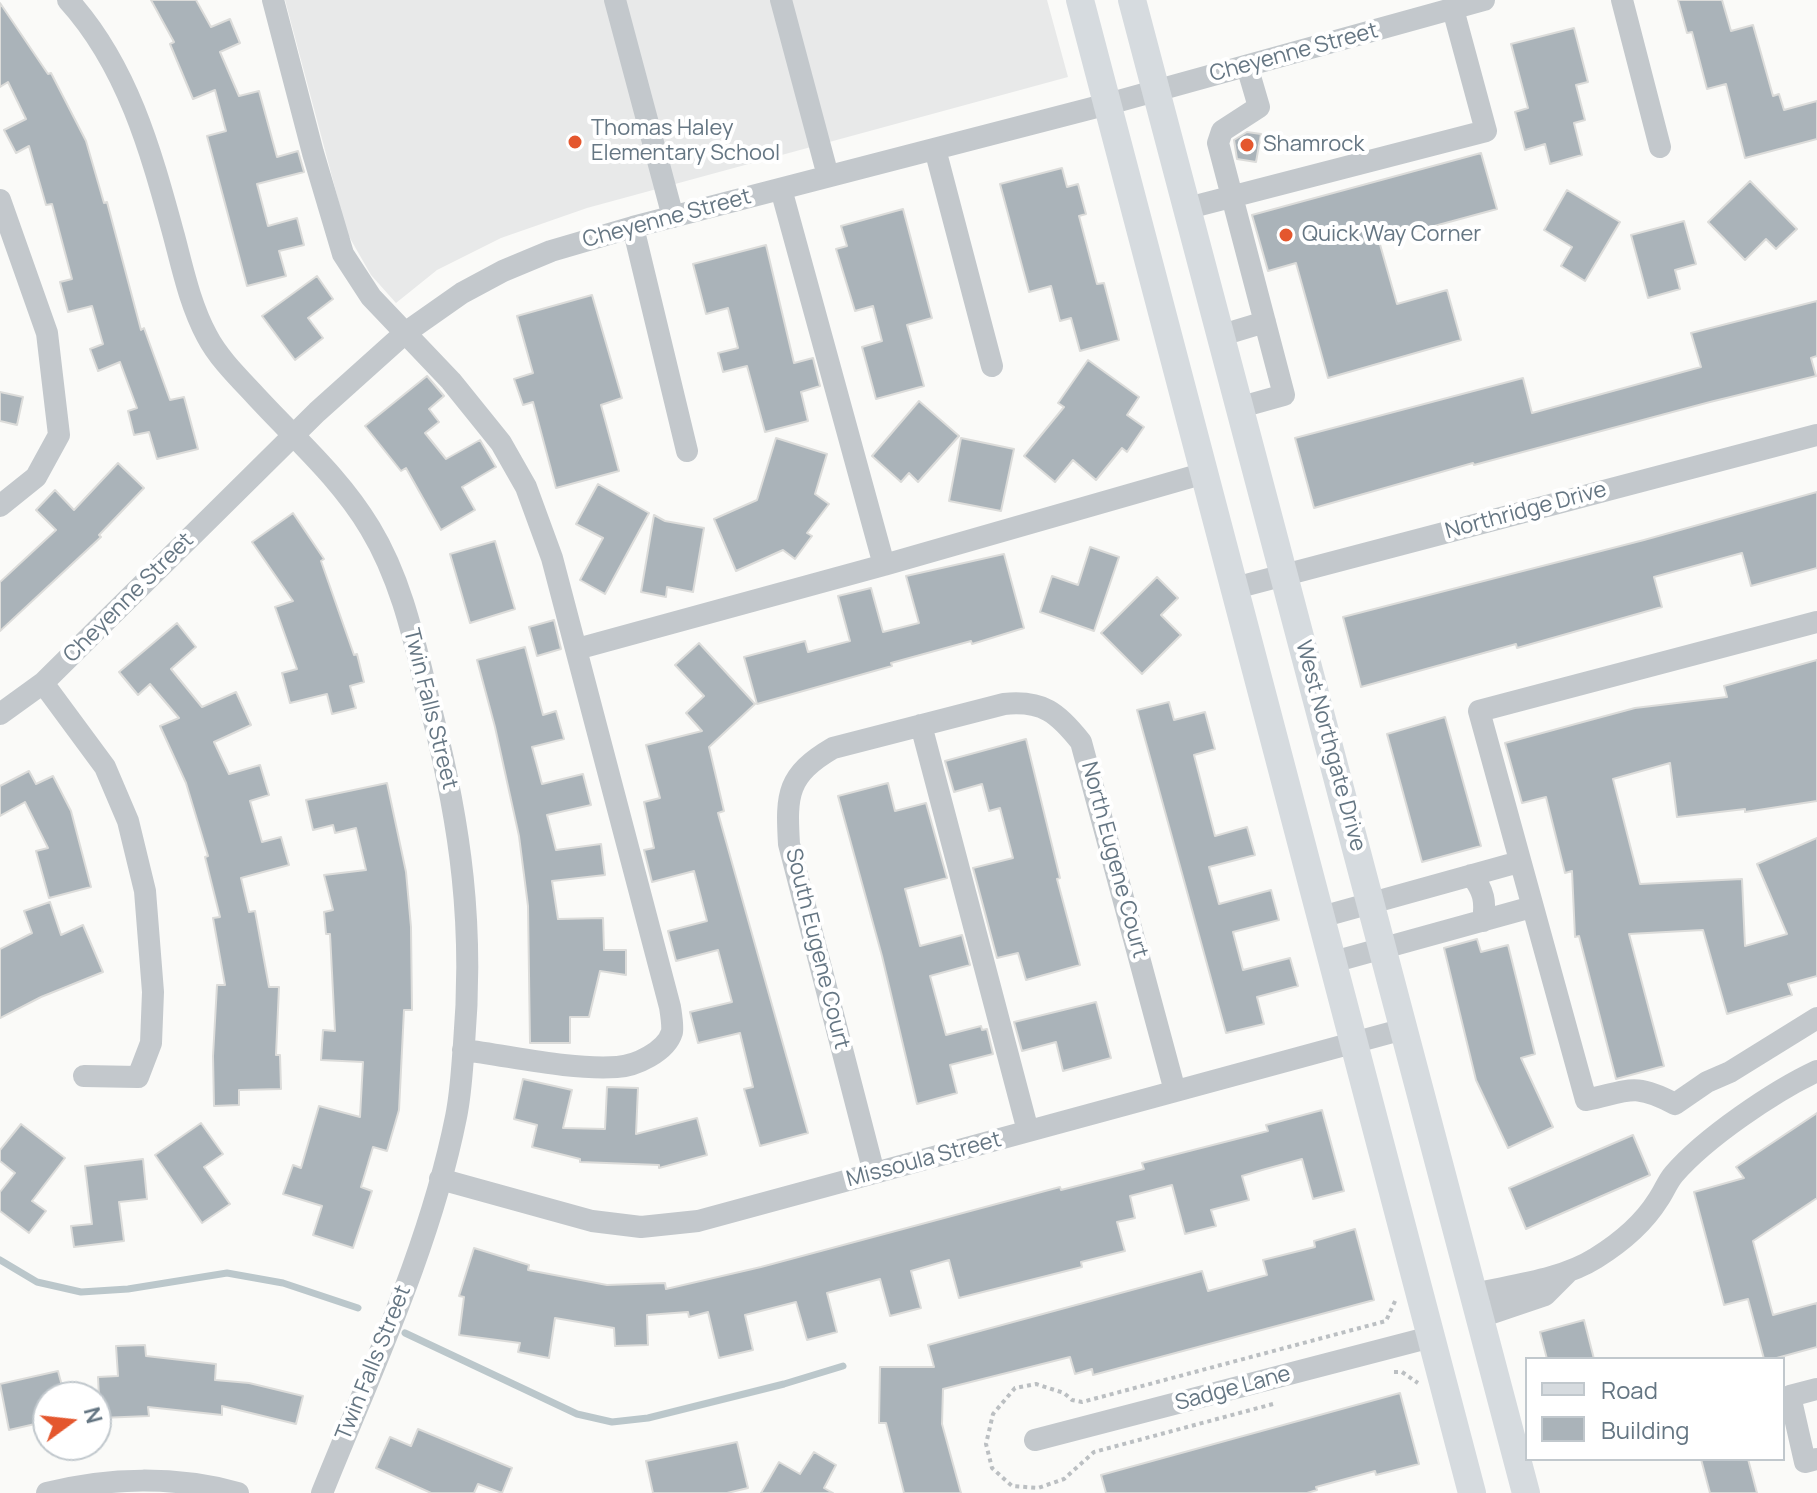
<!DOCTYPE html>
<style>
body{margin:0}
#map{position:relative;width:1817px;height:1493px;overflow:hidden;background:#fafaf8;font-family:Manrope,sans-serif}
canvas{display:block}
.legend{position:absolute;left:1525px;top:1357px;width:260px;height:104px;box-sizing:border-box;background:#fff;border:2px solid #c1c8cd;margin:0;padding:10px 14px;list-style:none;font-size:24px;color:#657683}
.legend li{display:flex;align-items:center;gap:16px;height:40px}
.legend b{width:40px;border:2px solid #c1c8cd}
.north{position:absolute;left:32px;top:1381px;width:80px;height:80px;box-sizing:border-box;background:#fff;border:2px solid #c1c8cd;border-radius:50%;rotate:75deg;font-size:22px;font-weight:700;line-height:32px;text-align:center;color:#657683}
.north::after{content:'';display:block;margin:auto;width:28px;height:36px;background:#e4572e;clip-path:polygon(50% 0,100% 100%,50% 72%,0 100%)}
</style>
<div id="map">
<canvas width="1817" height="1493"></canvas>
<ul class="legend">
<li><b style="height:10px;background:#d6dbdf"></b>Road</li>
<li><b style="height:22px;background:#aab3b9"></b>Building</li>
</ul>
<div class="north">N</div>
</div>
<script>
const ctx = document.querySelector('canvas').getContext('2d');
ctx.lineJoin = 'round';
function fillPath(path, color) { ctx.fillStyle = color; ctx.fill(path, 'evenodd'); }
function trace(path, color, width, dash) { ctx.strokeStyle = color; ctx.lineWidth = width; ctx.lineCap = dash ? 'butt' : 'round'; ctx.setLineDash(dash || []); ctx.stroke(path); }
function drawText(font, color, halo, rows, align = 'center') {
  ctx.font = font + ' Manrope,sans-serif'; ctx.lineWidth = 8; ctx.setLineDash([]); ctx.textBaseline = 'middle'; ctx.strokeStyle = halo; ctx.fillStyle = color; for (const [text, x, y, turn = 0] of rows) {
    ctx.save(); ctx.translate(x, y); ctx.rotate((+turn || 0) * Math.PI / 180); ctx.textAlign = isNaN(turn) ? turn : align; if (halo) ctx.strokeText(text, 0, 0); ctx.fillText(text, 0, 0); ctx.restore();
  }
}
fillPath(new Path2D(`
 M285,0H1047L1068,77L587,208L501,238L437,270L396,303L371,275L347,233Z`), '#e8e9e9');
trace(new Path2D(`
 M0,1260L37,1282L81,1292L128,1289L227,1273L283,1283L358,1308
 M405,1333L577,1414L612,1422L648,1418L784,1384L843,1366`), '#bbc7cb', 7);
const building = new Path2D(`
 M151,0H196L211,27L230,19L240,43L220,52L239,96L259,91L277,157L298,151L304,172L257,184L268,226L297,218L304,245L279,251L286,276L247,286L207,136L226,131L215,90L193,99L170,44L174,42Z
 M1678,0H1722L1731,31L1753,25L1773,96L1779,94L1784,110L1817,101V139L1745,158L1726,84L1707,89L1692,32L1687,33Z
 M0,3L48,74L51,73L86,141L104,203L107,202L141,330L144,328L170,400L184,397L198,449L157,459L149,432L134,435L128,411L137,408L120,362L98,371L90,349L103,344L92,306L68,312L60,282L72,279L52,204L46,205L29,146L16,153L4,130L26,119L8,82L0,87Z
 M1574,28L1588,82L1576,85L1585,120L1574,123L1582,155L1550,164L1545,144L1525,150L1515,112L1528,108L1511,44Z
 M1247,132L1261,134L1256,162L1237,159L1234,140Z
 M1481,153L1497,209L1379,241L1397,304L1447,290L1461,340L1328,378L1296,263L1268,271L1252,215Z
 M1062,168L1067,187L1078,184L1086,214L1079,216L1097,284L1104,283L1119,340L1080,351L1071,318L1060,321L1051,286L1029,292L1000,184Z
 M1750,181L1797,229L1776,249L1766,239L1745,260L1708,222Z
 M1567,190L1620,222L1585,281L1561,266L1572,247L1544,230Z
 M903,209L932,318L907,325L924,386L876,399L862,347L882,341L873,306L855,311L836,249L847,246L841,226Z
 M1684,221L1696,264L1675,270L1680,289L1648,298L1631,235Z
 M766,245L794,363L813,358L820,386L801,392L808,421L765,432L747,366L723,372L718,353L738,348L728,308L706,314L693,264Z
 M317,276L333,299L308,318L323,338L295,360L262,316Z
 M592,295L622,398L601,405L619,471L556,488L533,402L523,405L514,379L533,373L517,316Z
 M1817,301V356L1811,358L1816,376L1710,402L1474,465L1473,463L1314,508L1295,438L1523,378L1532,413L1701,367L1691,333Z
 M1088,360L1139,397L1127,415L1144,427L1127,452L1122,448L1096,480L1073,460L1055,482L1024,456L1064,407L1058,403Z
 M427,376L444,396L429,409L439,422L425,433L446,459L480,440L496,467L462,487L475,510L441,530L406,468L401,471L365,426Z
 M0,392L23,397L17,425L0,421Z
 M919,401L959,436L918,482L909,473L901,482L872,456Z
 M776,438L827,454L815,494L829,504L807,533L812,536L795,559L783,550L736,571L714,519L757,500Z
 M961,438L1014,449L1001,511L949,501Z
 M118,463L144,488L99,535L101,537L0,631V582L56,530L36,510L55,490L74,510Z
 M598,484L649,513L605,594L580,580L603,538L576,524Z
 M1817,492V568L1751,586L1742,553L1654,577L1662,607L1517,648L1516,644L1361,687L1343,617L1644,540Z
 M293,513L324,559L321,561L354,655L357,654L364,682L350,686L356,708L332,714L327,694L290,703L282,673L297,669L275,607L293,601L252,542Z
 M654,515L665,521L704,528L693,592L667,587L666,597L641,592Z
 M495,541L515,609L470,623L450,554Z
 M1090,547L1119,557L1094,631L1040,612L1052,576L1078,585Z
 M1004,554L1024,628L972,644L971,641L891,663L892,666L757,704L744,657L805,641L808,652L850,641L838,596L871,588L883,632L919,623L906,576Z
 M1157,577L1178,598L1161,615L1181,635L1142,674L1101,633Z
 M554,620L561,649L537,656L529,627Z
 M177,623L196,647L171,669L202,707L236,692L251,725L214,742L229,774L260,765L269,795L250,801L262,842L281,837L289,865L241,878L249,912L255,911L269,987H279L276,1055H280L281,1089L239,1090V1105L214,1106L213,1056L217,985H225L213,918L220,917L205,857L208,856L186,783L160,726L179,718L150,684L138,695L119,672Z
 M699,643L755,704L709,747L724,811L718,813L808,1133L760,1146L744,1089L753,1087L740,1033L698,1043L690,1012L732,1002L718,950L676,961L668,931L707,921L694,871L652,882L644,850L654,848L644,802L660,798L646,745L702,731L686,713L704,696L675,665Z
 M525,647L543,715L556,711L564,739L532,747L542,784L583,774L591,805L547,815L556,850L601,844L605,875L552,881L558,919L603,918L604,950H626V975L600,971L589,1017H570V1043H530L528,906L519,836L495,727L477,660Z
 M1817,660V801L1745,812V809L1677,817L1670,763L1613,779L1640,884L1742,879L1745,946L1787,934L1757,864L1817,838V976L1788,984L1792,995L1727,1014L1703,930L1629,934L1664,1066L1616,1079L1579,936L1575,937L1572,871L1565,873L1546,797L1522,803L1505,743L1635,708L1727,697L1724,686Z
 M1169,702L1174,720L1205,712L1215,749L1194,755L1215,836L1247,827L1255,855L1209,867L1219,904L1271,890L1279,920L1233,932L1243,970L1290,958L1298,986L1257,997L1264,1024L1226,1033L1137,710Z
 M1445,717L1481,846L1422,862L1387,734Z
 M1026,739L1060,878L1057,879L1080,965L1026,980L1018,953L997,958L973,868L1013,858L1000,808L989,811L982,784L954,792L945,761Z
 M29,771L36,784L53,776L71,811L91,887L49,898L36,851L48,848L25,802L0,816V786Z
 M387,783L406,872L411,927L412,1010H404L399,1110L387,1151L373,1147L361,1187L372,1191L353,1248L313,1235L322,1206L283,1194L293,1165L301,1168L319,1106L360,1117L363,1062L321,1060L323,1030L335,1031L330,934H326L324,912L333,910L324,875L366,870L356,828L335,833L333,825L313,830L306,800Z
 M888,783L895,811L926,803L947,878L905,889L920,946L962,935L970,965L930,976L946,1035L981,1026L982,1030L987,1029L993,1054L950,1065L957,1093L917,1104L882,956L838,796Z
 M50,902L61,935L83,925L103,972L41,997L0,1018V949L32,933L24,911Z
 M1477,939L1481,952L1508,945L1535,1054L1521,1058L1553,1127L1508,1148L1476,1080L1444,948Z
 M1096,1002L1111,1058L1063,1071L1056,1042L1022,1051L1014,1022Z
 M523,1079L572,1090L563,1128L605,1129L607,1087L638,1088L636,1134L697,1118L707,1155L659,1168V1165L580,1162V1159L532,1147L537,1125L514,1119Z
 M1322,1110L1344,1191L1313,1199L1302,1159L1262,1170L1242,1176L1249,1200L1211,1210L1216,1226L1185,1234L1172,1185L1130,1196L1135,1218L1117,1222L1125,1251L1081,1262L1082,1267L959,1298L949,1260L911,1271L921,1308L890,1316L880,1279L827,1293L837,1332L807,1340L796,1302L745,1315L753,1350L719,1358L708,1312L689,1317L688,1312L647,1315L648,1345L615,1346L614,1328L555,1318L549,1358L518,1352L520,1343L459,1335L464,1297L459,1296L474,1248L529,1265L528,1270L607,1285L665,1283L666,1289L761,1267L1060,1187L1061,1190L1144,1169L1142,1163L1268,1131L1266,1125Z
 M1817,1113V1198L1753,1241L1773,1315L1817,1303V1347L1773,1359H1764L1748,1299L1724,1305L1694,1192L1744,1178L1736,1167Z
 M201,1123L223,1154L204,1167L230,1204L202,1223L155,1155Z
 M21,1124L65,1158L32,1201L46,1211L29,1233L0,1211V1192L15,1173L0,1161V1150Z
 M1633,1135L1650,1175L1526,1229L1509,1188Z
 M143,1159L147,1199L119,1202L124,1241L74,1247L71,1226L92,1224L85,1166Z
 M1355,1229L1374,1300L1093,1375L1092,1369L1075,1374L1070,1357L943,1389L942,1424L961,1493H904L886,1423H879L880,1367H934L928,1345L1202,1271L1208,1291L1267,1275L1263,1260L1315,1247L1314,1241Z
 M1584,1320L1594,1359H1547L1540,1332Z
 M145,1345L146,1356L216,1364L215,1380L249,1383L303,1396L296,1424L222,1406V1415L148,1407L149,1416L100,1418L98,1377L118,1376L116,1346Z
 M58,1371L65,1397H48V1421L9,1430L0,1384Z
 M1400,1393L1419,1464L1376,1475L1375,1471L1316,1487L1317,1490L1307,1493H1106L1101,1475Z
 M418,1429L512,1468L502,1493L478,1484L474,1493H431L376,1468L390,1437L411,1446Z
 M737,1442L748,1488L727,1493H653L646,1461Z
 M814,1452L836,1465L824,1488L833,1493H761L779,1462L800,1474Z
 M1701,1459H1748L1757,1493H1710Z`);
fillPath(building, '#aab3b9');
trace(building, '#dcdcda', 2);
trace(new Path2D(`
 M1394,1372H1402L1418,1383
 M1273,1404L1094,1452L1064,1479L1038,1488L1012,1486L992,1468L986,1444L993,1414L1015,1388L1036,1384L1064,1393L1072,1400L1082,1402L1386,1321L1396,1299`), '#bbbfc2', 4, [4, 4]);
trace(new Path2D(`
 M68,0C128,66 151,152 174,236C183,270 190,304 207,336C218,357 236,375 253,393C293,437 339,476 370,528C404,584 416,650 432,713C461,827 474,926 464,1044C462,1068 461,1093 456,1117C430,1247 371,1371 322,1493
 M273,0L313,153L343,254L371,297L451,381L501,443L526,487L552,558L670,1007C671,1014 673,1025 672,1032C666,1052 635,1066 617,1067C568,1070 512,1056 463,1050
 M615,0L673,217
 M781,0L828,176
 M1622,0L1660,147
 M935,149L992,366
 M0,200L47,333L59,435L36,477L0,506
 M1188,208L1486,131L1453,9
 M633,227L687,451
 M1222,335L1265,322
 M1241,407L1284,395L1218,143L1222,131L1259,107L1247,66
 M884,565L1205,473
 M1235,588L1817,435
 M1817,622L1479,711L1586,1100C1629,1091 1634,1082 1675,1104L1707,1082L1730,1072L1817,1018
 M577,649L884,565L781,189
 M43,683L105,767L128,821L145,891L153,992L151,1043L138,1077L84,1076
 M0,714L43,683L317,412L405,333L462,293L503,271L551,251L633,227L1108,104L1484,0
 M921,725L1028,1131
 M1471,875C1484,890 1486,902 1483,921
 M1321,917L1519,862
 M1333,962L1532,907
 M874,1173L789,844C786,794 787,775 833,748L1004,704C1043,700 1058,713 1081,742L1175,1091
 M440,1179L592,1221L641,1227L698,1221L1404,1029
 M1474,1294C1513,1285 1561,1280 1596,1258C1620,1243 1643,1224 1658,1200C1664,1192 1667,1182 1674,1174C1705,1138 1774,1091 1817,1071
 M1480,1317L1545,1295L1568,1272
 M1817,1389L1790,1396L1805,1462L1817,1459
 M1035,1440L1431,1337
 M47,1493C109,1477 176,1476 238,1493`), '#c3c8cc', 22);
trace(new Path2D(`
 M1080,0L1472,1493
 M1132,0L1526,1493`), '#d6dbdf', 28);
for (const [x, y, r, color] of [
 [575,142,8,"#e4572e"],
 [1247,145,8,"#e4572e"],
 [1286,235,8,"#e4572e"]
]) { const dot = new Path2D(); dot.arc(x, y, r, 0, 2 * Math.PI); ctx.fillStyle = color; ctx.fill(dot); trace(dot, '#fff', 3); }
drawText('22px', '#657683', '#fff', [
 ["Cheyenne Street",1294,53,-15],
 ["Cheyenne Street",667,219,-15],
 ["Northridge Drive",1526,511,-15],
 ["Cheyenne Street",129,598,-45],
 ["Twin Falls Street",430,709,76],
 ["West Northgate Drive",1330,746,75],
 ["North Eugene Court",1114,860,75],
 ["South Eugene Court",817,949,76],
 ["Missoula Street",924,1160,-15],
 ["Twin Falls Street",374,1363,-68],
 ["Sadge Lane",1233,1389,-15]
]);
drawText('22px', '#657683', '#fff', [
 ["Thomas Haley",591,129],
 ["Elementary School",591,154],
 ["Shamrock",1263,145],
 ["Quick Way Corner",1302,235]
], 'left');
</script>
